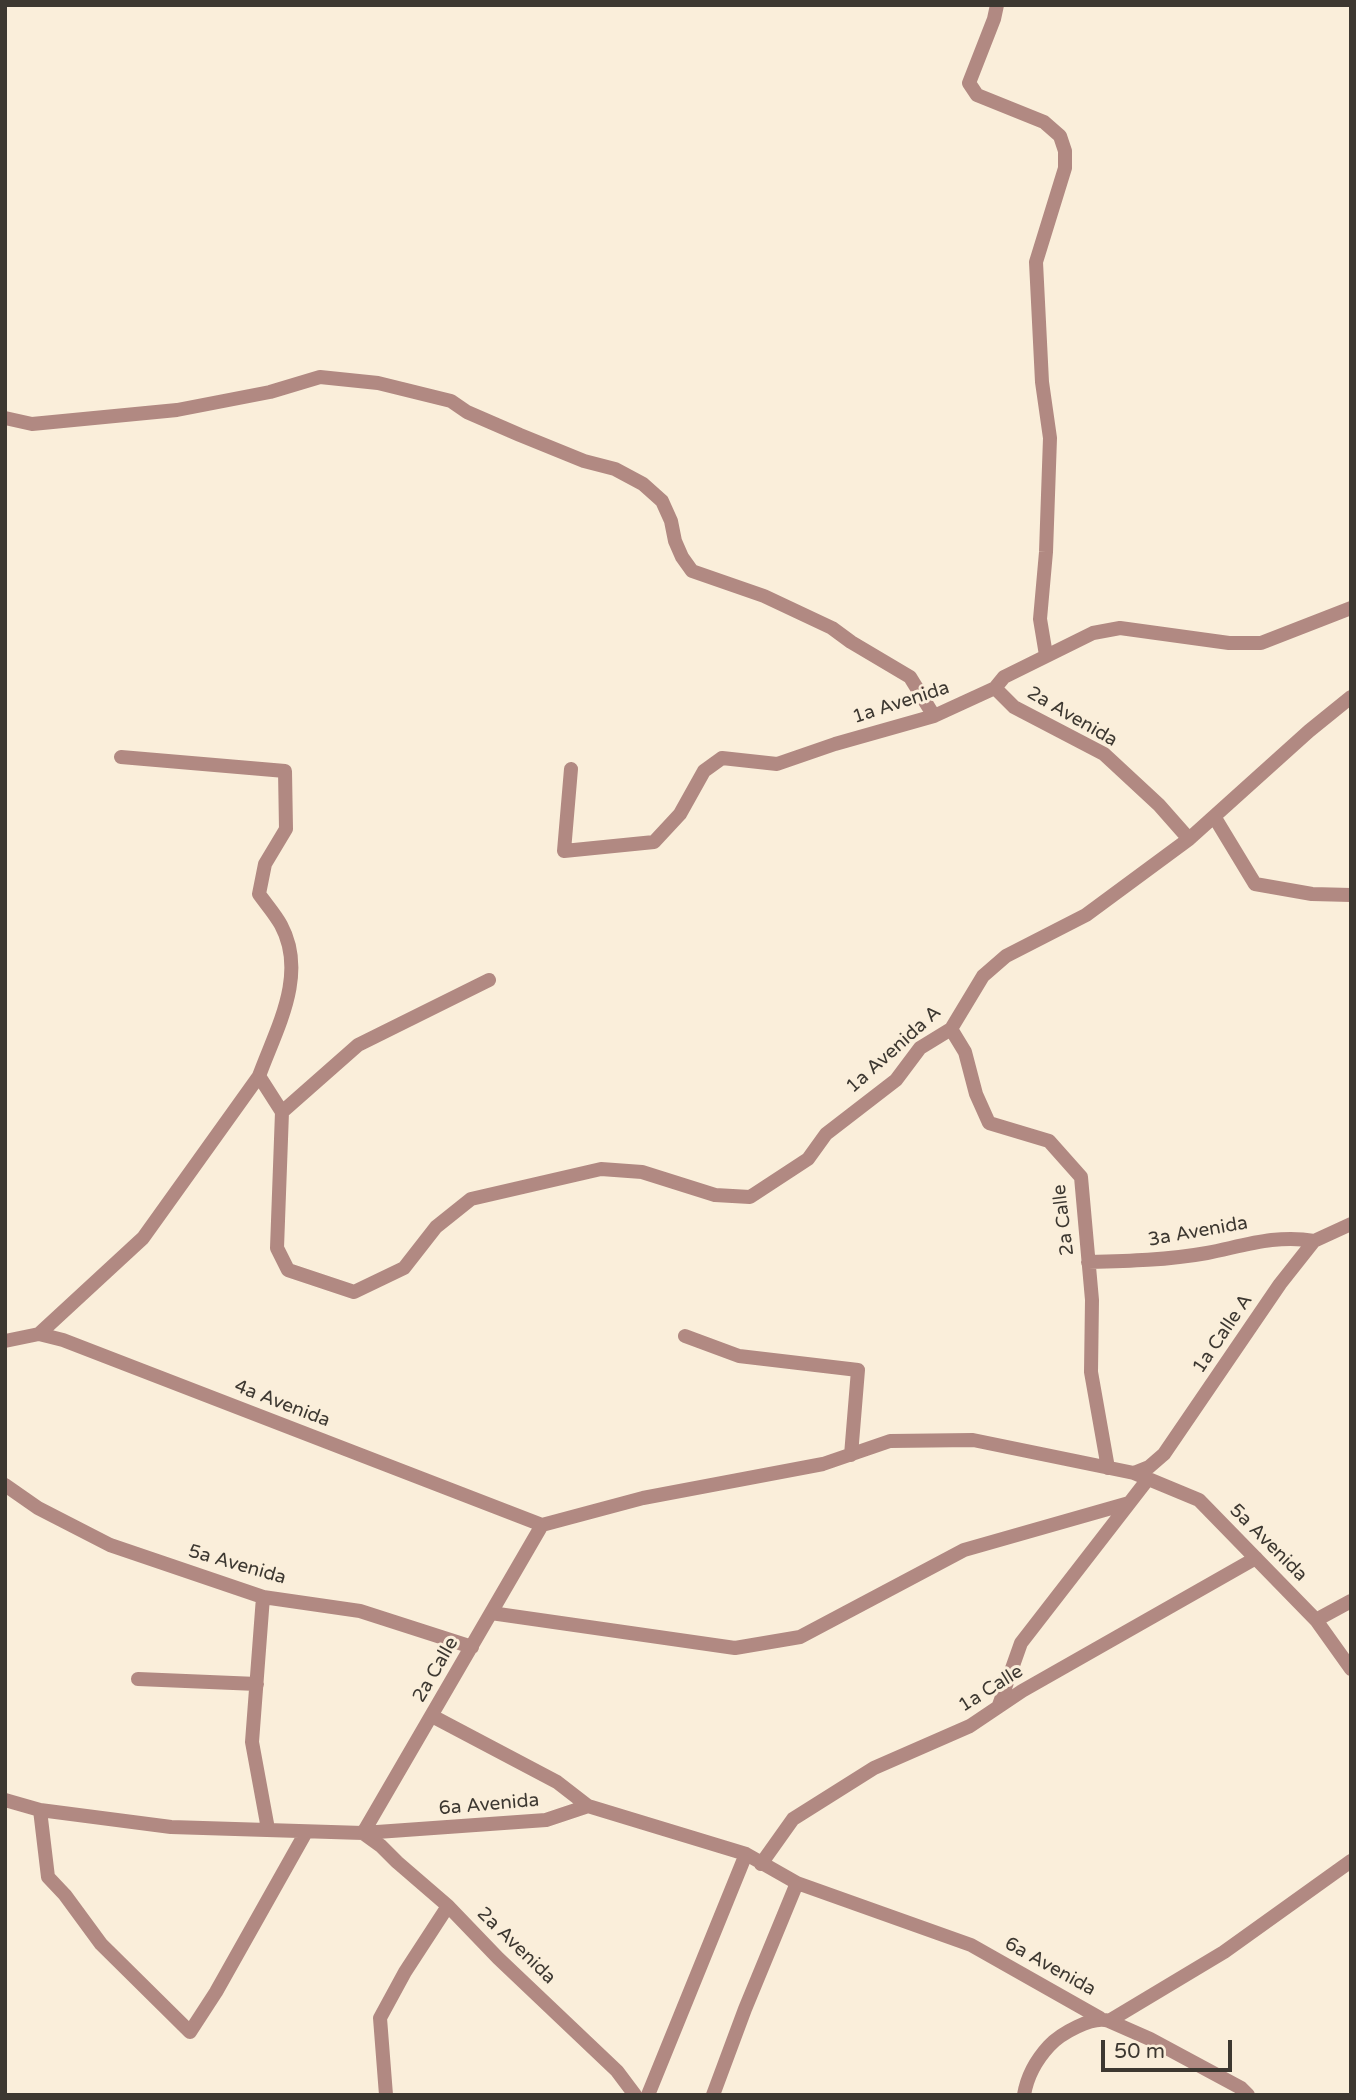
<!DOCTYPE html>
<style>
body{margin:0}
#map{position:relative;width:1356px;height:2100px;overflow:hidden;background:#faeeda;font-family:"Varela Round",sans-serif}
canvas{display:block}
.frame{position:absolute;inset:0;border:7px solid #3d3831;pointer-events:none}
.scale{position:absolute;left:1101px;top:2040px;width:131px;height:32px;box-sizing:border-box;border:4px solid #3d3831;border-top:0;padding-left:9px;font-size:21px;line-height:24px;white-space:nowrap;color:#3d3831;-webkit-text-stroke:5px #faeeda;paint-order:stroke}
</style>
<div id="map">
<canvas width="1356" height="2100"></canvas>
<div class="frame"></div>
<div class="scale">50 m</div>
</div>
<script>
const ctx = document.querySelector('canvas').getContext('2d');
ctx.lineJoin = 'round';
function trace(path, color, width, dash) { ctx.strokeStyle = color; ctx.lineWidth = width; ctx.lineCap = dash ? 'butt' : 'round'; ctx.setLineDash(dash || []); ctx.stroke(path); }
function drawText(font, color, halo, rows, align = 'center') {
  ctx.font = font + ' "Varela Round",sans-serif'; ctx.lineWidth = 6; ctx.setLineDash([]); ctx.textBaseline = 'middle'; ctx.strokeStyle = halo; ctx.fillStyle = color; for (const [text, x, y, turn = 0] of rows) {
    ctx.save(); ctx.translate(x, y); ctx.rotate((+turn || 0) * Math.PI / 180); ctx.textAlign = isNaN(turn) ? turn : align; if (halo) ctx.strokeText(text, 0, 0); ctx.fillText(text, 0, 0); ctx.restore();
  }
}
trace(new Path2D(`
 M997,5L994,19L969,83L977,95L1044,122L1060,136L1065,151V168L1036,262L1042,382L1050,438L1046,552L1040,619L1046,655
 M5,418L32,424L177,410L270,392L320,377L378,383L451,401L467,412L520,435L584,461L615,469L643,484L662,501L671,521L675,541L682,557L692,571L764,596L832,628L851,642L910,677L934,716
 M995,688L1014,707L1104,754L1159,805L1189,839
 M121,757L285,771L286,829L265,864L259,894C266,904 275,914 281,925C308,975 276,1029 259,1076
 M571,769L564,851L654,842L680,814L704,771L722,758L777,764L835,744L934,716L995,688L1004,677L1093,633L1120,628L1229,643H1261L1351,608
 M1215,818L1255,884L1312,894L1351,895
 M951,1029L965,1052L976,1094L989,1123L1049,1141L1081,1177L1092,1300L1091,1372L1108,1468
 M282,1112L277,1248L288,1270L354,1292L404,1268L436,1227L471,1199L601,1169L642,1172L715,1195L750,1197L808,1159L826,1134L896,1080L920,1048L951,1029L983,976L1006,956L1086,915L1189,839L1309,731L1351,697
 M282,1112L358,1045L489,980
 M1088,1262C1128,1261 1168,1260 1207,1253C1243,1246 1277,1234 1314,1241
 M39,1334L143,1238L259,1076L282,1112
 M685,1336L739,1356L858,1370L851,1455
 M5,1341L39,1334L63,1340L542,1525
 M1134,1473L1149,1467L1164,1454L1280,1284L1314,1241L1351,1224
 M5,1485L38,1508L110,1545L263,1597L360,1611L472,1647
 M542,1525L643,1498L823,1464L890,1441L973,1440L1134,1473L1199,1500L1316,1620L1351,1669
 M263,1597L252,1742L268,1829
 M491,1613L735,1648L800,1637L964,1550L1129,1503
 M1316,1620L1351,1601
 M138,1679L257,1684
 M999,1705L1021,1643L1148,1479
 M432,1716L557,1782L588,1806
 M5,1800L40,1810L171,1827L363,1833L546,1820L588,1806L746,1854L797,1883L971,1945L1100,2018
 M40,1810L48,1877L65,1895L101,1944L190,2032L216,1992L306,1832
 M363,1833L381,1846L397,1862L448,1906L498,1958L617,2071L635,2095
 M363,1833L542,1525
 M761,1864L793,1819L874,1768L970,1726L1022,1691L1256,1558
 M1109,2021L1150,2039L1241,2088L1248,2095
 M386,2095L380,2018L405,1972L448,1906
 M648,2095L746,1854
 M713,2095L745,2009L797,1883
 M1024,2095C1027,2077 1037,2059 1049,2046C1060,2034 1093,2015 1109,2021L1224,1952L1351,1861`), '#b18982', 14);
drawText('19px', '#3d3831', '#faeeda', [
 ["1a Avenida",901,703,-18],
 ["2a Avenida",1072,717,30],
 ["1a Avenida A",894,1050,-42],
 ["2a Calle",1064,1220,-97],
 ["3a Avenida",1198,1232,-10],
 ["1a Calle A",1223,1334,-56],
 ["4a Avenida",282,1404,21],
 ["5a Avenida",1268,1543,45],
 ["5a Avenida",237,1565,16],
 ["2a Calle",436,1670,-60],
 ["1a Calle",991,1689,-32],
 ["6a Avenida",489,1805,-5],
 ["2a Avenida",516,1946,44],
 ["6a Avenida",1050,1967,29]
]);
</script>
